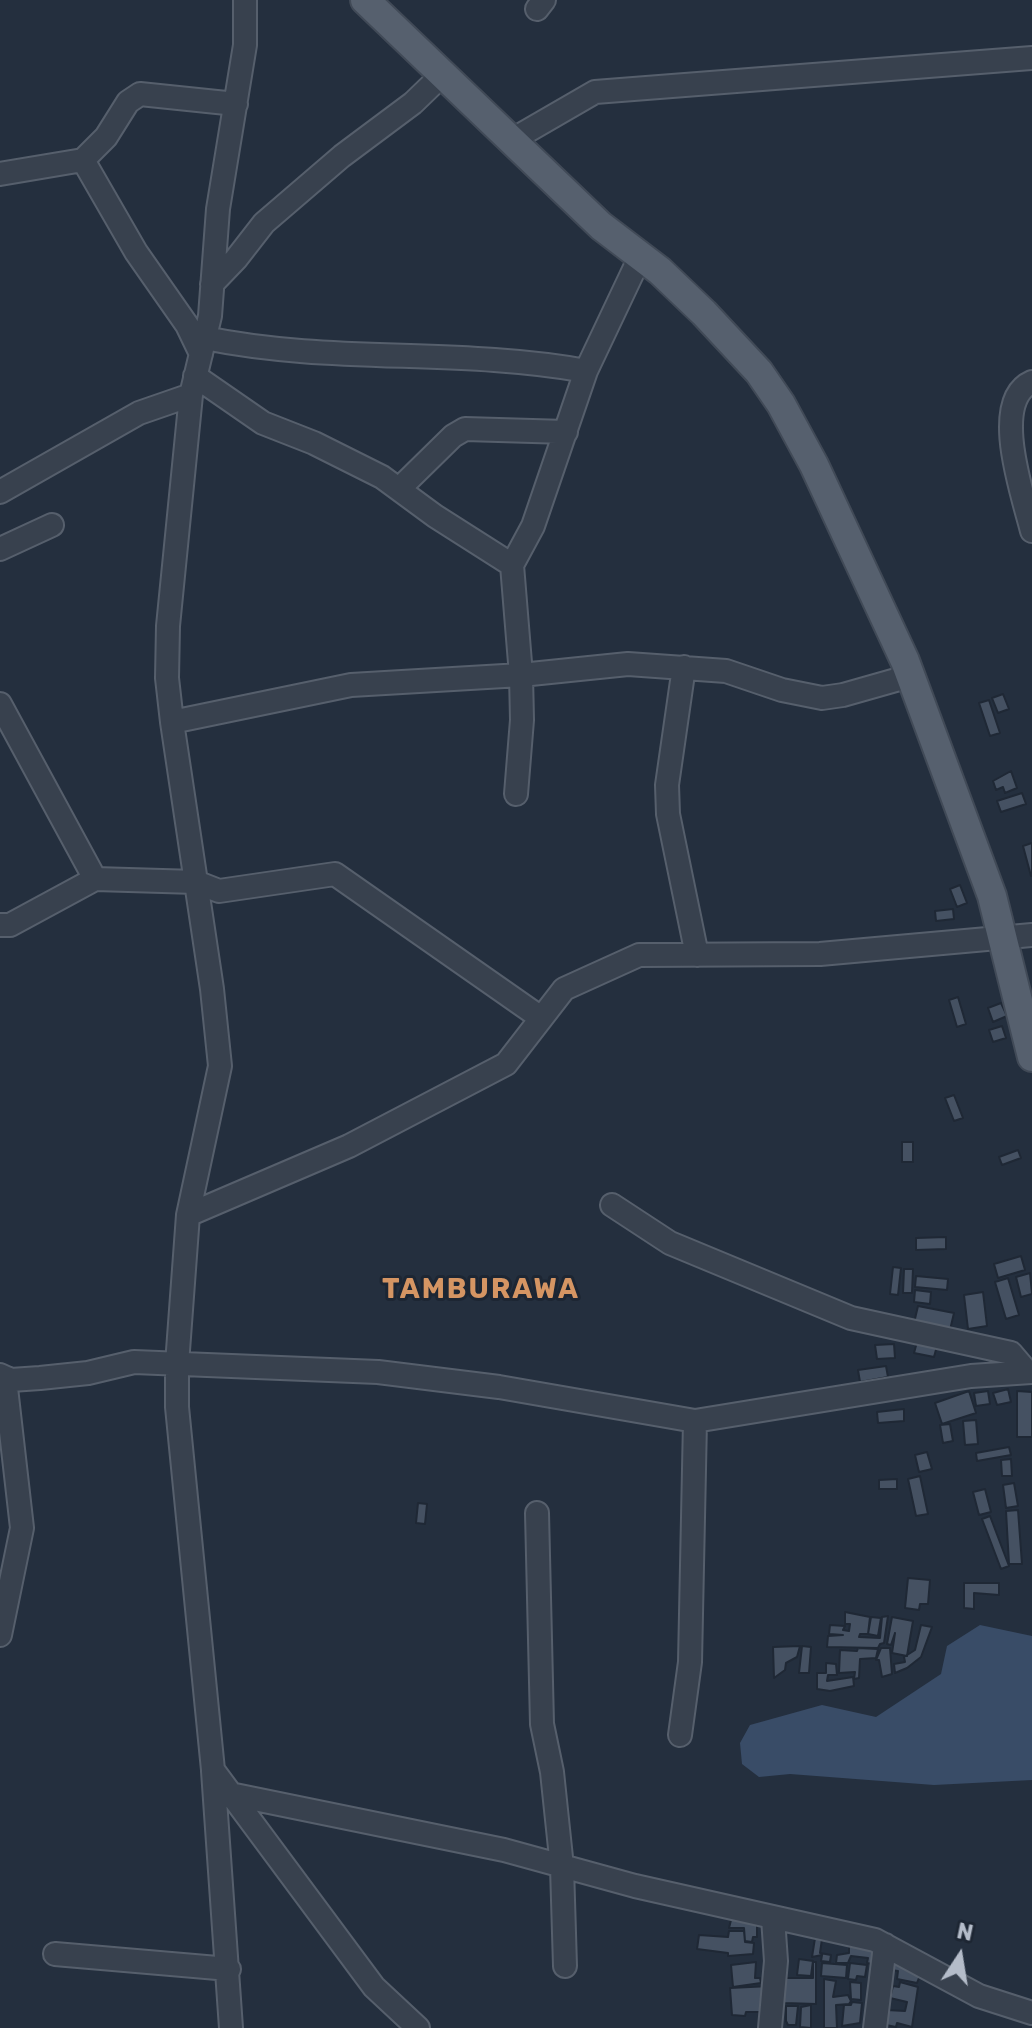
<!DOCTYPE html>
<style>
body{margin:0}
#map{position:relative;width:1032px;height:2028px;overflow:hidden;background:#242f3e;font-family:Rubik,sans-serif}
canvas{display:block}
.north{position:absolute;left:920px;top:1916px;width:80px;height:80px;-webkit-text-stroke:6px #1d2633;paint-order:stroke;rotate:12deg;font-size:22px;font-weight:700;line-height:32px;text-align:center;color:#b4bcc9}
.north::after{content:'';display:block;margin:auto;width:28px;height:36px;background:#b4bcc9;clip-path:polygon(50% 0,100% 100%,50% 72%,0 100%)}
</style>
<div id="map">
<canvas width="1032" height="2028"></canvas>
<div class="north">N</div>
</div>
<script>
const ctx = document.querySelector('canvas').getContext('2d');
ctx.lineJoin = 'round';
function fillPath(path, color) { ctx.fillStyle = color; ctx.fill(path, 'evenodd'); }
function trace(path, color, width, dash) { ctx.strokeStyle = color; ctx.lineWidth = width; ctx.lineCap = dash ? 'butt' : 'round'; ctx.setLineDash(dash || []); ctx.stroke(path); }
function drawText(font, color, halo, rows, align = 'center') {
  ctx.font = font + ' Rubik,sans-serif'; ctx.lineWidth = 6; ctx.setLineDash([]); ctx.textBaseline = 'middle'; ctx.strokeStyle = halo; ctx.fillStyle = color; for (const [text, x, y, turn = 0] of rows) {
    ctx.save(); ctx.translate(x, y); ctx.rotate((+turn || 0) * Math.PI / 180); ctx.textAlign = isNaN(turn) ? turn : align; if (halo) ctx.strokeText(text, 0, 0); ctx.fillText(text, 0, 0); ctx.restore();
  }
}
fillPath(new Path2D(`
 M980,1625L1032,1636V1780L934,1785L790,1774L759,1777L742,1764L740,1743L750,1725L822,1705L876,1717L941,1674L947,1646Z`), '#394c67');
const building = new Path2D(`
 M1003,694L1009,709L998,713L992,698Z
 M989,700L1000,733L990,736L979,703Z
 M1011,771L1017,788L1005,793L1003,787L996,790L993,781Z
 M1022,793L1026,804L1001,812L997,801Z
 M1032,843V876H1031L1023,846Z
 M960,885L967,903L957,907L950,889Z
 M953,909L954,919L936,921L935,911Z
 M958,997L966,1024L957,1027L949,1000Z
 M1001,1003L1007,1016L993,1022L988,1008Z
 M1002,1026L1006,1038L993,1042L989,1030Z
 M954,1095L963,1118L954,1121L945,1098Z
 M902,1142H913V1162H902Z
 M1018,1150L1021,1158L1002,1165L999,1157Z
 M946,1237V1249L916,1250V1238Z
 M1021,1256L1025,1270L998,1278L994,1264Z
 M893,1267L901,1268L898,1295L890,1294Z
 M904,1269H913L912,1293H903Z
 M1030,1273L1032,1294L1021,1297L1016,1277Z
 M916,1276L948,1279L947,1290L915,1287Z
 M1008,1278L1019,1315L1006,1319L995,1282Z
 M915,1290L931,1292L930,1304L914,1302Z
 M983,1292L987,1326L968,1329L964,1295Z
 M918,1306L954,1313L950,1330L914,1323Z
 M917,1342L937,1346L934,1357L914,1353Z
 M894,1344L895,1358L877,1359L875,1345Z
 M886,1366L888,1377L860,1382L858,1370Z
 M1008,1389L1011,1402L997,1405L993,1393Z
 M969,1391L976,1413L942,1424L935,1403Z
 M988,1391L990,1404L976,1406L974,1393Z
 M1017,1391L1032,1392V1437H1017Z
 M904,1409V1421L878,1423L877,1412Z
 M976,1420L978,1444L965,1445L963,1421Z
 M950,1424L953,1441L943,1443L940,1425Z
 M1009,1447L1011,1455L977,1461L976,1453Z
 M927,1452L932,1469L919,1472L915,1455Z
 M1011,1459L1012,1476H1002L1001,1460Z
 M920,1476L928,1514L916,1516L908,1479Z
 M897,1479V1489H879V1480Z
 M1014,1483L1018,1506L1006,1508L1003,1485Z
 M985,1489L991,1512L979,1515L973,1492Z
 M418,1503L427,1504L425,1524L416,1523Z
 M1018,1510L1022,1564H1009L1006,1511Z
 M990,1516L1009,1566L1001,1569L982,1519Z
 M908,1578L930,1580L928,1604H920L919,1610L905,1608Z
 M964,1583H999V1595L974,1593V1609L964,1608Z
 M845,1612L870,1617L868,1634H860L859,1637L880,1638L882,1617L888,1616L884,1643L880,1644L878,1648L827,1647L828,1636L843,1635L829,1634L830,1625L845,1626L843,1630L849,1631L850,1624H845Z
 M871,1617L881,1618L878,1636L868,1634Z
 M892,1617L913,1621L907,1656L892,1653L895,1633L891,1645L887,1644Z
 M921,1625L932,1627L921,1657L907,1668L895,1673L894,1664L905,1662L904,1657L915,1650Z
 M800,1646L797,1657L786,1663L785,1670L774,1678L773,1647Z
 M802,1646L811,1647L809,1673H799Z
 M858,1648L878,1649L876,1658L860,1659L859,1678L854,1679L855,1672L839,1673L840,1650L857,1651Z
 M881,1648H890L892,1674L882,1677L879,1660H876Z
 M826,1663L836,1664L837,1675H828L827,1681L853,1677L854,1686L830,1691L817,1689V1673H826Z
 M732,1916L757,1922V1937H753L752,1942L745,1941L744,1928H729Z
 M729,1931H744L745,1942L754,1943L753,1954L728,1956V1953L697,1949L699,1935L728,1937Z
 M815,1938L822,1939L820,1953L831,1955L830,1962L821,1961L822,1955L812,1957Z
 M849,1940L879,1951L877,1965L867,1963L868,1958L851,1956L848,1963H836L837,1955L849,1953Z
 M892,1957L922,1970L917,1983L897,1979L898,1971L891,1970Z
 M799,1959L813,1961L811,1976L797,1975Z
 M756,1962L755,1978H760L761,1983L733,1987L731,1965Z
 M813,1962H816V2004L784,2003V1978H813Z
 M822,1963L847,1965L846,1978L821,1976Z
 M850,1963L867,1965L865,1977L857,1976L856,1980L848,1979Z
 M824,1979L836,1981L833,1997L848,1995L851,2001L849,2004L836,2005L837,2028H824Z
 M850,1982L861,1983V2000L851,1999Z
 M900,1982L918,1987L912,2027L897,2023L896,2027L886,2025L887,2010L905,2011L907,2002L890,1998L893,1986L899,1987Z
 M770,1986L761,2012H746L745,2016L732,2015L730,1988Z
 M852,2002L862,2003L860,2023L842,2026L844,2005H851Z
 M811,2005V2028L800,2027L801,2007Z
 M786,2006H798L796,2025H788L786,2021Z`);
fillPath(building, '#455162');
trace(building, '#1f2835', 2);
const minor = new Path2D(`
 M245,0V45L218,209L210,316L191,395L168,626L167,678L172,722L212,989L220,1066L188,1215L177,1364V1407L213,1770L374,1987L418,2028
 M537,9L544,0
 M512,140L595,92L1032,58
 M83,160L136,252L187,325L201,354
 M0,174L83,160L106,137L128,102L140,94L236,104
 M212,284L236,259L264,223L342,156L413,103L442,75
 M205,338C331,364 460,348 586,371
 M195,376L263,423L314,443L382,477L435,516L512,565
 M1032,382C989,401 1024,498 1032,531
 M400,488L453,436L465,429L566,432
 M0,492L139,413L191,395
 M0,549L52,525
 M684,667L667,785L668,814L697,955
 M0,704L95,879
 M172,722L351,685L521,675L628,664L726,671L782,690L822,698L843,695L910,676
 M516,794L522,720L521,675L512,565L533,526L586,371L640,257
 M0,925H10L95,879L196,882L219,891L335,874L541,1018
 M612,1205L670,1243L851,1318L1011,1353L1027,1372
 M188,1215L349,1146L506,1064L564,989L639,955L820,954L1032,935
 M0,1375L11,1380L40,1378L88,1373L134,1362L378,1372L499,1387L695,1421L971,1376L1032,1372
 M537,1513L542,1724L552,1772L562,1867L565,1966
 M0,1635L22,1528L5,1379
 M680,1735L690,1662L695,1421
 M213,1771L231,2028
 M230,1794L504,1850L635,1886L875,1940L979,1996L1032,2013
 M55,1954L229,1969
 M770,2028L776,1961L773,1918
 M875,2028L885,1945`);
const major = new Path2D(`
 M365,0L601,226L660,271L704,313L759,372L781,404L814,465L905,661L992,896L1032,1057`);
trace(minor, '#565f6c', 26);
trace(major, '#414a57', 32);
trace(minor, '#38414e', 22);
trace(major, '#56606e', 28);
ctx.letterSpacing = '2px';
drawText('bold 28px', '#d59563', '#1d2633', [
 ["TAMBURAWA",481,1290]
]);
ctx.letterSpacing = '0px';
</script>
